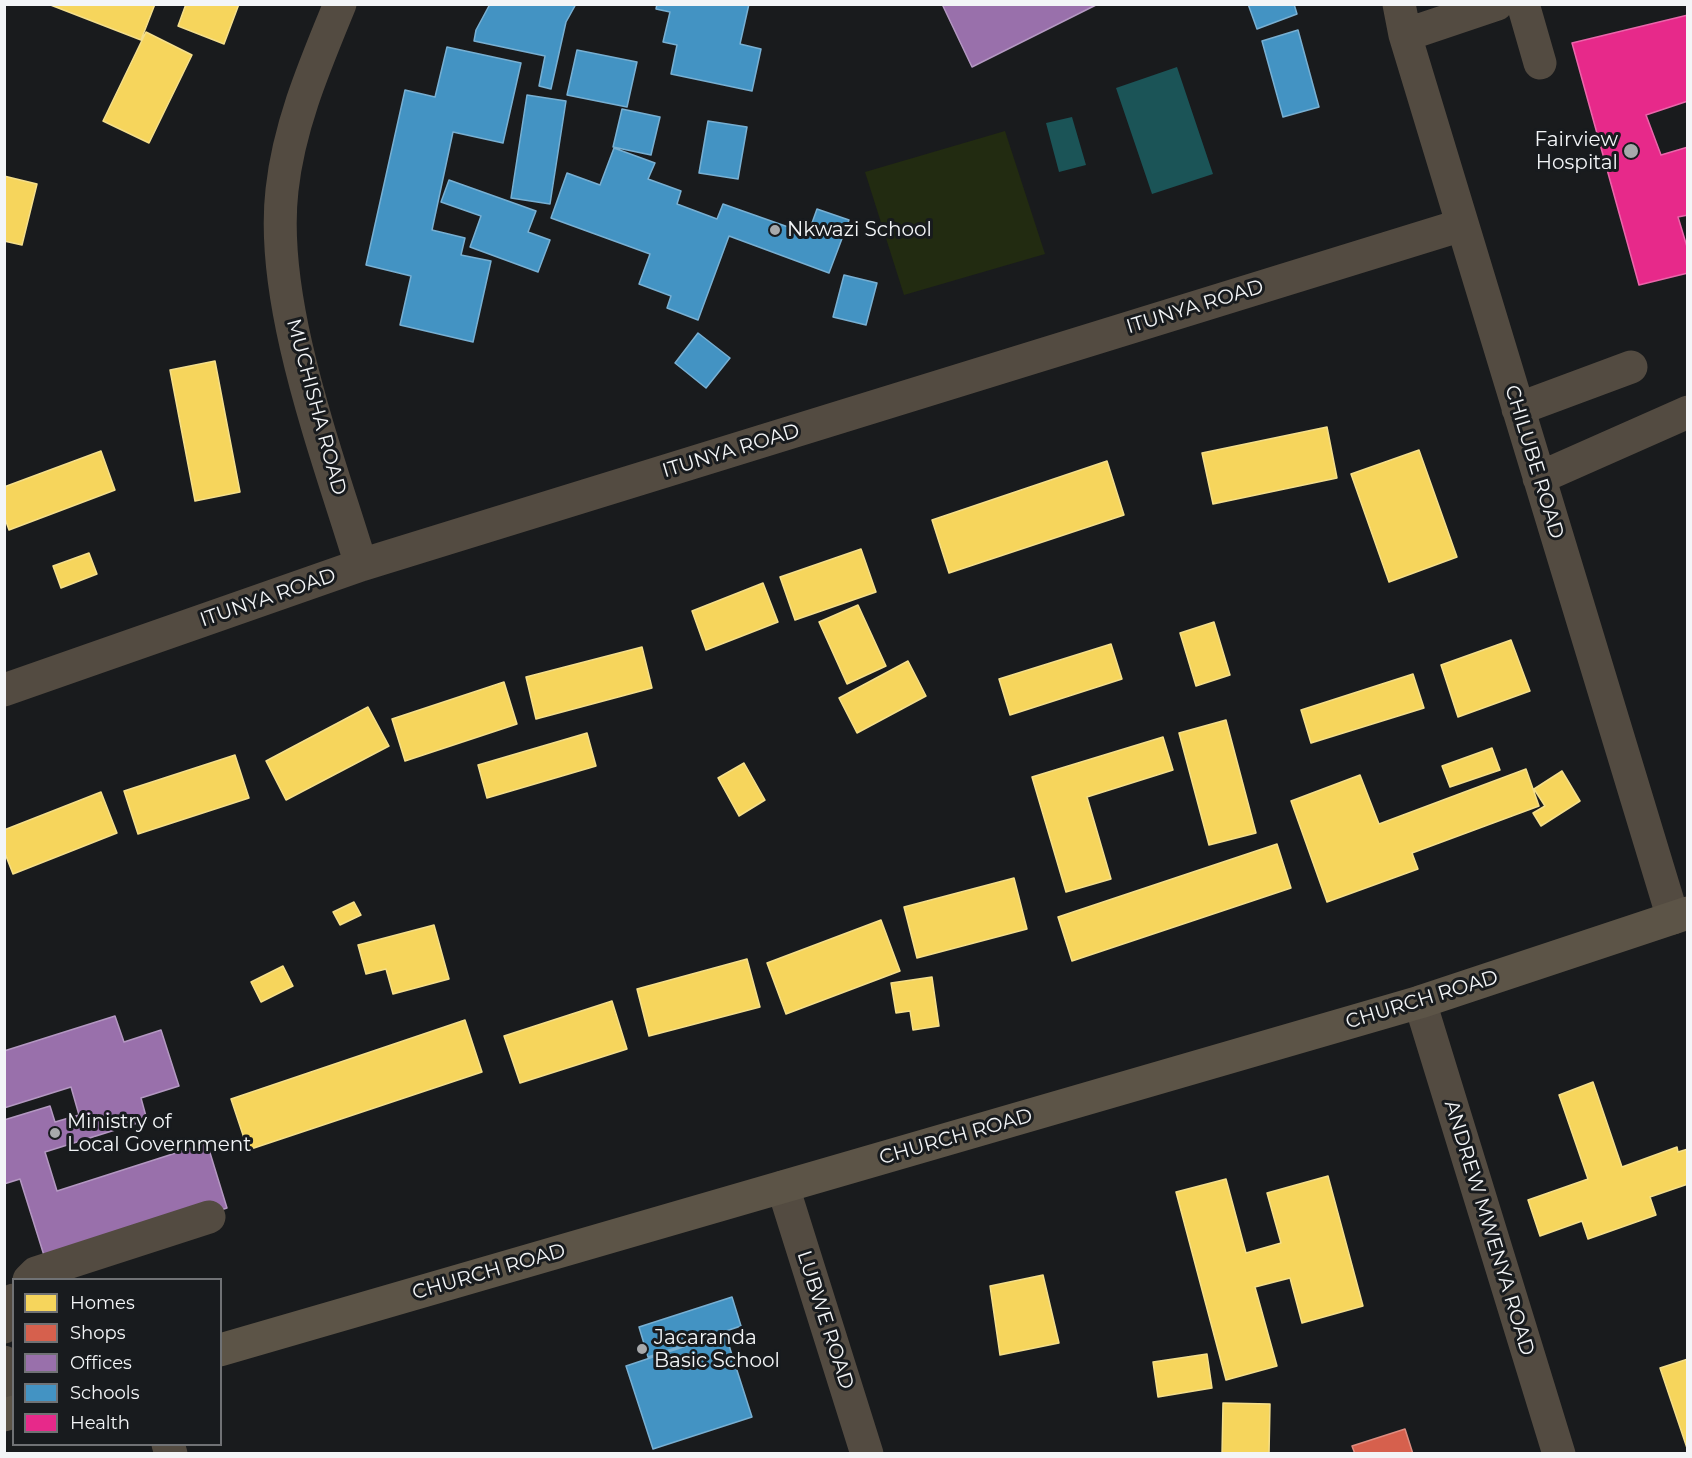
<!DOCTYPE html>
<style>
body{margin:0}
#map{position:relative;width:1692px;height:1458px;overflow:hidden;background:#191b1d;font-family:Montserrat,sans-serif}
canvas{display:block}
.frame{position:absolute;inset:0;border:6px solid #f3f5f7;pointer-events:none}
.legend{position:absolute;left:12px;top:1278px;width:210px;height:168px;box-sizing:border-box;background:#181b1e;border:2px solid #707275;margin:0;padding:8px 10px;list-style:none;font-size:18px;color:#f3f5f7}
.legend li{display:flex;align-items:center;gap:12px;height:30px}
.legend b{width:30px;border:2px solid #707275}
</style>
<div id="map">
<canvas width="1692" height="1458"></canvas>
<div class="frame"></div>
<ul class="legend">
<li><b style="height:16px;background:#f6d55c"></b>Homes</li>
<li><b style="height:16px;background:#d6604d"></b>Shops</li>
<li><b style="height:16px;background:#9970ab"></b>Offices</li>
<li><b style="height:16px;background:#4393c3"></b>Schools</li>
<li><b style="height:16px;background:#e7298a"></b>Health</li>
</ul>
</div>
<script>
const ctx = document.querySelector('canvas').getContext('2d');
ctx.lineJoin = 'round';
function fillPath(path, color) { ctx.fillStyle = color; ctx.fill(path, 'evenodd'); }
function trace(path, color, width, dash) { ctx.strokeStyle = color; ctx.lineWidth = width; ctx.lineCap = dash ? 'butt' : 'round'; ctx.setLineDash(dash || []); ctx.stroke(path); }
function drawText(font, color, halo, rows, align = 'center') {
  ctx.font = font + ' Montserrat,sans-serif'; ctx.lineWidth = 6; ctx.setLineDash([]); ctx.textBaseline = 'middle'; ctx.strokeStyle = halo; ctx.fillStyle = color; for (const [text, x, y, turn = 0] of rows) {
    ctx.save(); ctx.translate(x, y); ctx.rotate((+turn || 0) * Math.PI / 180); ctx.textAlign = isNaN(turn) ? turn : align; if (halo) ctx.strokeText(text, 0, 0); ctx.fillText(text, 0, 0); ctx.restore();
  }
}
fillPath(new Path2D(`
 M1005,131L1045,254L904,295L865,172Z`), '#222b11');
fillPath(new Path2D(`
 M1177,67L1213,174L1152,194L1116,88Z
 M1072,117L1086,165L1059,172L1046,123Z`), '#1b5457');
const homes = new Path2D(`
 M48,4H155L141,40Z
 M186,4H239L224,44L178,26Z
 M146,32L192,55L149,143L103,121Z
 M4,176L37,184L22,245L4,241Z
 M215,361L240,492L195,501L170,370Z
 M1327,427L1337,478L1213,504L1202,453Z
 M1419,450L1457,557L1389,582L1351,474Z
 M101,451L115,490L9,530L4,516V487Z
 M1107,461L1124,515L949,573L932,520Z
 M861,549L876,592L795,620L780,577Z
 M89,553L97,574L61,588L53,566Z
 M763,583L778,622L706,650L692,611Z
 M858,605L886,666L847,684L819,622Z
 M1214,622L1230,675L1196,686L1180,633Z
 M1511,640L1530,691L1458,717L1441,665Z
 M1111,644L1122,679L1010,715L999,679Z
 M642,647L652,688L536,719L526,677Z
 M908,661L926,696L857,733L839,698Z
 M1413,674L1424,708L1311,743L1301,710Z
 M504,682L517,724L405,761L392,719Z
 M368,707L389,746L286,800L266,761Z
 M1226,720L1256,833L1209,845L1179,733Z
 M587,733L596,766L487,798L478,765Z
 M1163,737L1173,770L1087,797L1111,879L1066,892L1032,777Z
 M1492,748L1500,770L1450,787L1442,766Z
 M235,755L249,798L138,834L124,791Z
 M744,763L765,800L739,816L718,778Z
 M1526,769L1539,806L1412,853L1418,869L1327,902L1291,801L1360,775L1379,824Z
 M1562,771L1580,801L1541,826L1533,813L1545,806L1534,789Z
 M101,792L117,833L13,874L4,851V830Z
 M1277,844L1291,888L1072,961L1058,917Z
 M1014,878L1027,929L917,958L904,907Z
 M354,902L361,915L340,925L333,912Z
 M881,920L900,971L786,1014L767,963Z
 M434,925L449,979L393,994L386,969L366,974L358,945Z
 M747,959L760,1007L649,1036L637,989Z
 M283,966L293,986L261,1002L251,982Z
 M932,977L939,1026L913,1030L910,1011L896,1013L891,983Z
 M612,1001L627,1049L520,1083L504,1036Z
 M465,1020L482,1072L248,1150L231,1099Z
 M1593,1082L1622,1167L1677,1147L1678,1152L1688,1149V1184L1650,1197L1656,1215L1588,1239L1582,1221L1540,1236L1528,1200L1588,1179L1559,1095Z
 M1328,1176L1363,1306L1302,1323L1290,1278L1255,1287L1277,1366L1226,1380L1176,1192L1226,1179L1246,1253L1281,1243L1267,1193Z
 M1043,1275L1059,1343L1000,1355L990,1286Z
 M1207,1354L1212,1388L1158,1397L1153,1362Z
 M1688,1359V1451L1660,1368Z
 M1223,1403L1270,1404L1269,1454H1222Z`);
fillPath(homes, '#f6d55c');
trace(homes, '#f5df8a', 1.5);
const shops = new Path2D(`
 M1405,1429L1413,1454H1355L1352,1446Z`);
fillPath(shops, '#d6604d');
trace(shops, '#df8d80', 1.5);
const offices = new Path2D(`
 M942,4H1098L972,67Z
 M115,1016L124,1042L161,1030L179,1086L141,1098L147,1120L45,1152L57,1191L207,1143L227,1208L47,1265L20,1179L4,1184V1120L50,1106L55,1122L79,1115L71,1087L4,1108V1051Z`);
fillPath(offices, '#9970ab');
trace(offices, '#b498c2', 1.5);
const schools = new Path2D(`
 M490,4H576L566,22L551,89L539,86L545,56L474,41L476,30Z
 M657,4H749L740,44L761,49L752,91L671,74L677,45L663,42L670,12L656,9Z
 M1248,4H1294L1297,14L1257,29Z
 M1298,30L1319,107L1283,117L1262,41Z
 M447,47L521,63L503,143L453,132L432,230L465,238L461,255L491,261L473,342L400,325L411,276L366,265L405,90L435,97Z
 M577,50L637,62L627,107L567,95Z
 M527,95L566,101L550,204L511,198Z
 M622,109L660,117L651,155L613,147Z
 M708,121L747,127L738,179L699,173Z
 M614,148L655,163L648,179L681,191L677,204L717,219L723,204L808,234L817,209L849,220L829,273L729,236L698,320L667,308L671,296L639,284L650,254L551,218L567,173L600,185Z
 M449,180L536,211L528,232L550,240L538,272L470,247L481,216L441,202Z
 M844,275L877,283L866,325L833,317Z
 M698,333L730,358L706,388L675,363Z
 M732,1297L741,1326L648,1357L639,1327Z
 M725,1333L752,1417L653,1449L626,1366Z`);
fillPath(schools, '#4393c3');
trace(schools, '#78b0d3', 1.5);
const health = new Path2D(`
 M1688,15V101L1646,115L1661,155L1688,147V215L1678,217L1688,250V273L1639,285L1572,43Z`);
fillPath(health, '#e7298a');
trace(health, '#eb66ab', 1.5);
trace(new Path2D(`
 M340,4C315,65 289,125 282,190C269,303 328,456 361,565
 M1399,4L1405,35L1673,918
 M1523,4L1540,63
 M1405,35L1497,4
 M1518,409L1631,367
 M1539,478L1688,412
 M4,690L361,565L1462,225
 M1420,1002L1559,1454
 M783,1187L867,1454
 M29,1280L36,1273L209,1217
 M4,1327L7,1312L14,1300
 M4,1362L13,1413
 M168,1444L171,1454`), '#534b41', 33);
trace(new Path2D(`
 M220,1350L1420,1002L1688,913
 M4,1415L14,1412`), '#5c5447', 33);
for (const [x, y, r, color] of [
 [1631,151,8,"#a7a9ab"],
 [775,230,6,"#a7a9ab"],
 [55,1133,6,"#a7a9ab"],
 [642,1349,6,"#a7a9ab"]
]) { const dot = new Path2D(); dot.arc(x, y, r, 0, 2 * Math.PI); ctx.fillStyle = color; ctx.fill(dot); trace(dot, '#181b1e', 2); }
drawText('20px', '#f3f5f7', '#181b1e', [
 ["Fairview",1618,140,"right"],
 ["Hospital",1618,163,"right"],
 ["Nkwazi School",787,230],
 ["Ministry of",67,1122],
 ["Local Government",67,1145],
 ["Jacaranda",654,1338],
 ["Basic School",654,1361]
], 'left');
drawText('20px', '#f3f5f7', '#181b1e', [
 ["ITUNYA ROAD",1195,307,-17],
 ["MUCHISHA ROAD",316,407,75],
 ["ITUNYA ROAD",731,451,-17],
 ["CHILUBE ROAD",1534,462,73],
 ["ITUNYA ROAD",268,598,-19],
 ["CHURCH ROAD",1422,1000,-17],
 ["CHURCH ROAD",956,1137,-16],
 ["ANDREW MWENYA ROAD",1489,1228,73],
 ["CHURCH ROAD",489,1272,-16],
 ["LUBWE ROAD",825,1320,72]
]);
</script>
